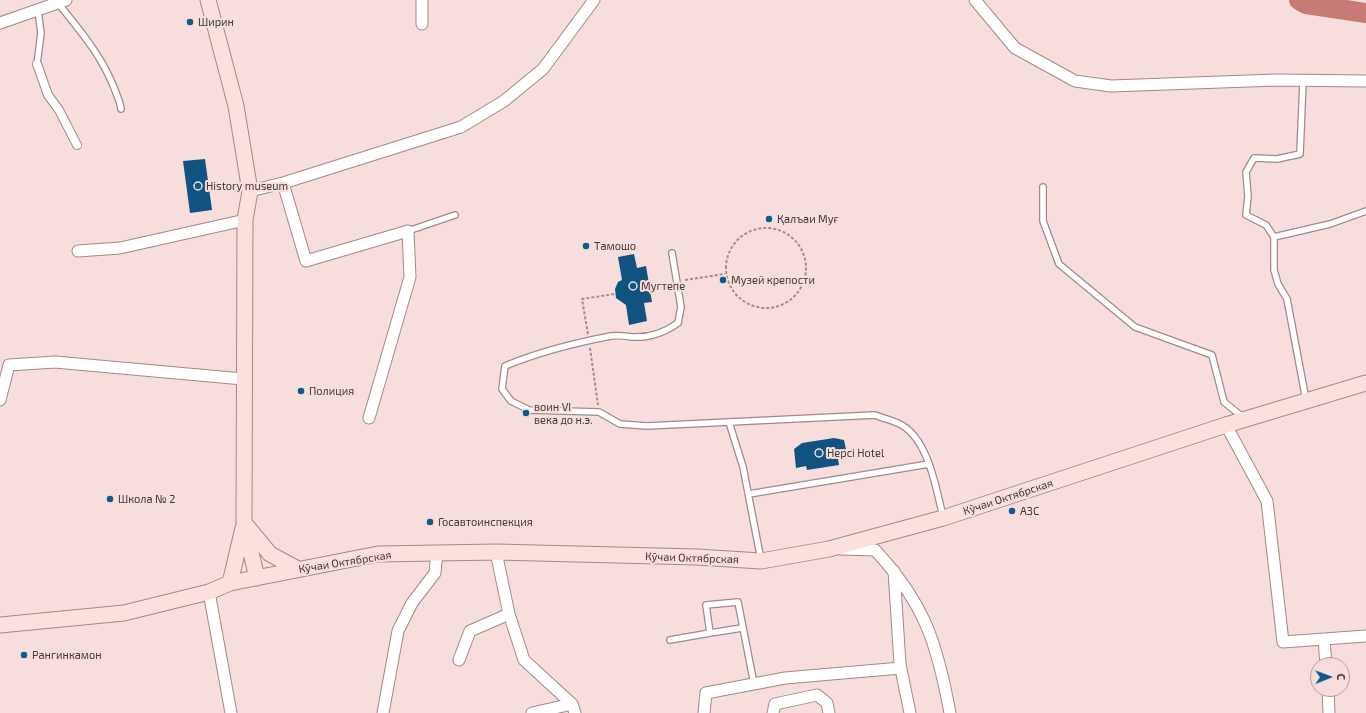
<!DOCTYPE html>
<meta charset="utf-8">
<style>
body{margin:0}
#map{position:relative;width:1366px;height:713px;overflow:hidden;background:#f7dedc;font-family:"Exo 2",sans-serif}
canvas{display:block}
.north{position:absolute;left:1310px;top:657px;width:40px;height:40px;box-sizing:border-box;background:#f7dedc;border:1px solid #ae9b9a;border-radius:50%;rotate:89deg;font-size:11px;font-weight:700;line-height:16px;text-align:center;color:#403736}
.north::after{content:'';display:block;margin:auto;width:14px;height:18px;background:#0c5a8d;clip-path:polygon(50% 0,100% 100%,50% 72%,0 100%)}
</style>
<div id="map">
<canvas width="1366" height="713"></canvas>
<div class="north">С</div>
</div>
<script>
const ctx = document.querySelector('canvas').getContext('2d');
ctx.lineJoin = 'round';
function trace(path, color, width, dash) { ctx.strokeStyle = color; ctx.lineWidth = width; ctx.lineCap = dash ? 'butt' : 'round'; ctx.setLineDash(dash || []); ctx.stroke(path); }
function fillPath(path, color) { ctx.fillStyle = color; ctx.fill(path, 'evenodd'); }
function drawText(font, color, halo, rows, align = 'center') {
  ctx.font = font + ' "Exo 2",sans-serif'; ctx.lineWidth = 4; ctx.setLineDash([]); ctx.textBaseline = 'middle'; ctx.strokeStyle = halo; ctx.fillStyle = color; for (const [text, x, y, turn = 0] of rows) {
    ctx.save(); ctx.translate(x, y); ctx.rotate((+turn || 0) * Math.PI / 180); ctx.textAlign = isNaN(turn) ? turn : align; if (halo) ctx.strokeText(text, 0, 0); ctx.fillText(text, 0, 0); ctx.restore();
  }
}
trace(new Path2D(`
 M1299,0L1306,4L1366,13`), '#c87b76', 20);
fillPath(new Path2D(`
 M205,159L212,210L190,213L183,161Z
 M634,254L637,268L646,266L652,302L644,303L647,321L629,325L626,305L616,298L615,289L618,282L622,280L618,257Z
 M834,438L844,440L847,454L838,459L839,465L807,470L806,466L796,468L794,449L802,443Z`), '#115380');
const service = new Path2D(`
 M58,3C80,31 99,52 113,85C116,93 120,101 121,109
 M37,64L41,33L38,11
 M1303,81L1300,154L1277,159L1254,158L1246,172L1248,196L1246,215L1266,225L1274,237V270L1278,284L1287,299L1306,400
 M1043,187V221L1059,264L1135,327L1212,355L1224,402L1244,418
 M408,231L455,215
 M1274,237L1330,224L1366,211
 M672,253L681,307L678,323C664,333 649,338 632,337C625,336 617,335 611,336C574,343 539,352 505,366L502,389L511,401L529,410L599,412L620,424L647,426L875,415C884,419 898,421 906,428C929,445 937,491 943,517
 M729,422L743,467L761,560
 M749,494L929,464
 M710,633L742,628
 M670,640L710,633L706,605L738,602L754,684`);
const pedestrian = new Path2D(`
 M37,64L48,95L59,110L77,145`);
const minor = new Path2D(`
 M422,0V24
 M975,0L1015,48L1075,81L1111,86L1276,80L1366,81
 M0,23L66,0
 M283,183L306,261L408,231L410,277L369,418
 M250,191L283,183L461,127L504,101L543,69L594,0
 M78,251L120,248L245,220
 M0,400L9,365L55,362L243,379
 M1226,425L1267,501L1283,642L1366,636
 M841,549L875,550C925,604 937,643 950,713
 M496,552L509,614L524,660L572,704L532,713
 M894,571L900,664L910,713
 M209,592L231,713
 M1324,639L1326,665
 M459,660L470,631L509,614
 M1328,689L1329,713
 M572,704L575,713
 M383,713L398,631L412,603L435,573L437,552
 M704,713L706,693L785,678L901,668
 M773,713L775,704L817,695L827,703L829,713`);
const secondary = new Path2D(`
 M208,0L236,106L250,191L245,220L244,523L257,578
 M246,525L270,554L298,569
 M230,583L243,528
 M0,625L124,613L209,592L230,583L378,554L496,552L697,557L761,561L829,549L943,518L1226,425L1366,383`);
trace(service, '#a08a88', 8);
trace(pedestrian, '#a08a88', 10);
trace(minor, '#a08a88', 13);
trace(secondary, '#a08a88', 17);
trace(new Path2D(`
 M726 268a40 40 0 1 1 80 0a40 40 0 1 1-80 0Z
 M685,280L725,274
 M588,334L582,299L615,294
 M590,348L598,405`), '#9e8d8b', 2, [3, 2]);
trace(service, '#fff', 5.5);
trace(pedestrian, '#fff', 8);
trace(minor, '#fff', 11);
trace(secondary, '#fbe0de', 15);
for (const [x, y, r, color] of [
 [190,22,4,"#0c5a8d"],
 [198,186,4,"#0c5a8d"],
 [769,219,4,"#0c5a8d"],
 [586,246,4,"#0c5a8d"],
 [723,280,4,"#0c5a8d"],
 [633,286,4,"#0c5a8d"],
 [301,391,4,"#0c5a8d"],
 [526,413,4,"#0c5a8d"],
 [819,453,4,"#0c5a8d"],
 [110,499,4,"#0c5a8d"],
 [1012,511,4,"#0c5a8d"],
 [430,522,4,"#0c5a8d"],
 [24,655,4,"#0c5a8d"]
]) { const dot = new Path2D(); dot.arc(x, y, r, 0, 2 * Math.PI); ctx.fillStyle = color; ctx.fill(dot); trace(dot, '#f7dedc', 1.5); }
drawText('11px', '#403736', '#f7dedc', [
 ["Ширин",198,22],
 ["History museum",206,186],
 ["Қалъаи Муғ",777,219],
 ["Тамошо",594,246],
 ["Музей крепости",731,280],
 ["Мугтепе",641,286],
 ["Полиция",309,391],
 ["воин VI",534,407],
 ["века до н.э.",534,420],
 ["Hepci Hotel",827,453],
 ["Школа № 2",118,499],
 ["АЗС",1020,511],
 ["Госавтоинспекция",438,522],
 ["Рангинкамон",32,655]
], 'left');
drawText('11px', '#403736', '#f7dedc', [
 ["Кӯчаи Октябрская",1008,497,-18],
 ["Кӯчаи Октябрская",692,558,2],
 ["Кӯчаи Октябрская",345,562,-9]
]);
</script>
